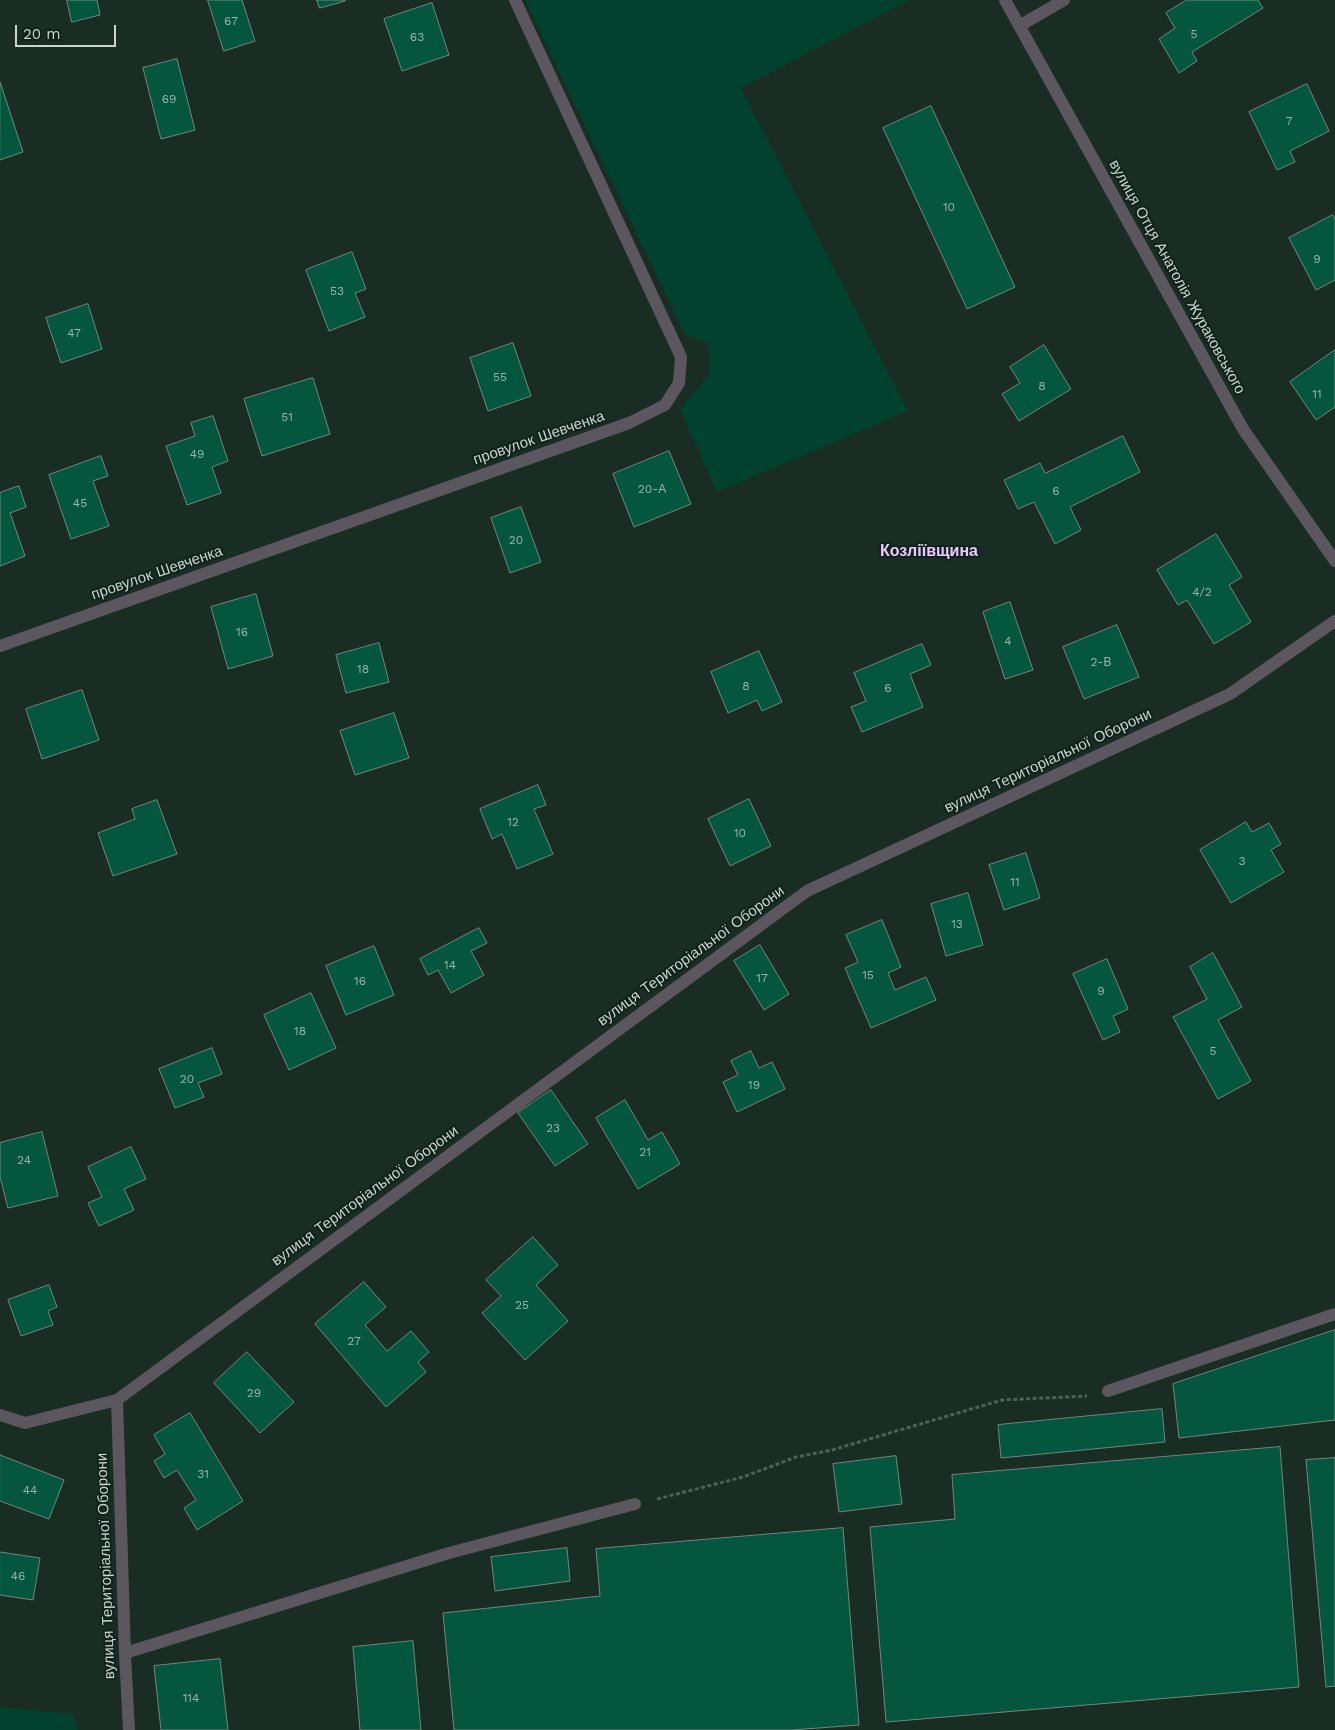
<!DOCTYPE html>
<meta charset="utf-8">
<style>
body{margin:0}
#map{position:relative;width:1335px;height:1730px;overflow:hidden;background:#192d25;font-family:"Work Sans",sans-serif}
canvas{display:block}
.scale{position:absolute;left:15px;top:25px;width:101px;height:22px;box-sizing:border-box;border:2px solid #c9d5cf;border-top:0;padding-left:6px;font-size:15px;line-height:18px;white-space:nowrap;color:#c9d5cf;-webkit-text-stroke:4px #0f231c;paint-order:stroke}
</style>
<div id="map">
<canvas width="1335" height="1730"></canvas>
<div class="scale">20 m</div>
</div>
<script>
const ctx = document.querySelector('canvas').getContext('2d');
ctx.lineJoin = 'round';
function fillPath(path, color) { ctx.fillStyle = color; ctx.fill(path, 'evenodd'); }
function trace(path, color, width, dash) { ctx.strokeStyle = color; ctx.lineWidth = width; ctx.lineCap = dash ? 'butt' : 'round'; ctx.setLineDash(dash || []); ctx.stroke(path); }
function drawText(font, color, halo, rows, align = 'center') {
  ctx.font = font + ' "Work Sans",sans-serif'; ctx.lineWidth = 4; ctx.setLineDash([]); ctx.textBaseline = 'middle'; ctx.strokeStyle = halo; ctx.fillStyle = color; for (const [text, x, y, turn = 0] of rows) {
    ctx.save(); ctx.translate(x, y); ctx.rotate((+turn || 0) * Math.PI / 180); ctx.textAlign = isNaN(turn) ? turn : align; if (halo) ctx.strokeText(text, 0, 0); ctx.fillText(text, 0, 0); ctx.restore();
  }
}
fillPath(new Path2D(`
 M525,0H910L741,88L908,411L717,492L680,410L709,375L708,343L685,335Z
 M0,1707L73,1714L78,1730H0Z`), '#03412f');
const building = new Path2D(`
 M67,0H97L100,15L72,22Z
 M208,0H242L255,41L224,51Z
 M317,0H345V1L320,8Z
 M1187,0H1258L1263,8L1192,52L1197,61L1179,73L1159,39L1175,28L1166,13Z
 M432,3L449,55L402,71L384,19Z
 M177,59L195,130L161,139L143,68Z
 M0,82L23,152L0,160Z
 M1307,84L1329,131L1290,151L1295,162L1277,170L1249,112Z
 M931,106L1015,287L967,309L883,128Z
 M1333,215L1335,219V280L1316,290L1289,238Z
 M352,252L366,289L355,293L365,317L329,331L306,270Z
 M88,304L102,349L61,363L46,318Z
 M513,343L531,396L488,411L470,358Z
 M1044,345L1071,389L1019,421L1002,394L1020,383L1010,367Z
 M1335,350V407L1316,420L1290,382Z
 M313,378L330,434L262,456L244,399Z
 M213,416L228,461L212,467L221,493L187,505L166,446L195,436L191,423Z
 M1123,436L1140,472L1070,507L1081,530L1055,544L1034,502L1018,509L1004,480L1040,463L1045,473Z
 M669,451L691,504L634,527L613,474Z
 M101,456L108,476L93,481L109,526L71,539L49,475Z
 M19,486L26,507L10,513L25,556L0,566V493Z
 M521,507L541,562L510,573L491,518Z
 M1216,534L1242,577L1229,585L1251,622L1214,644L1187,600L1178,605L1157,570Z
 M256,594L273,656L228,669L211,607Z
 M1010,602L1033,670L1005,679L983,612Z
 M1117,625L1139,677L1084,699L1063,647Z
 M379,643L389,682L346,693L336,655Z
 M922,644L931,665L910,674L923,707L862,732L851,707L866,701L854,673Z
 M759,651L782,702L762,711L757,700L728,713L711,672Z
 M82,690L99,740L42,759L26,709Z
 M394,713L409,758L355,775L340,731Z
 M538,785L546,805L534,809L553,854L517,869L502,834L492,839L480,809Z
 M749,799L771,846L730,866L708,819Z
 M157,800L177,854L113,876L98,833L135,819L132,809Z
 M1246,822L1252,832L1269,823L1281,844L1271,850L1284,872L1231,903L1200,850Z
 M1026,853L1040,898L1004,910L989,865Z
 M968,893L983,945L946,956L931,904Z
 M882,920L901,967L888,973L895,990L926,977L936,1000L871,1028L845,968L858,962L846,935Z
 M479,928L487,943L471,951L484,975L451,993L438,970L428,975L420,959Z
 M760,945L789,994L764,1010L734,961Z
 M374,946L394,995L346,1015L326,966Z
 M1213,953L1242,1007L1218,1020L1251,1081L1218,1099L1173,1017L1207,999L1190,967Z
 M1107,959L1128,1009L1113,1016L1120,1032L1103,1040L1073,974Z
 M311,993L336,1048L289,1070L264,1015Z
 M212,1048L222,1074L198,1083L204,1097L175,1108L159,1069Z
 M751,1051L759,1068L772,1062L785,1089L737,1112L723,1082L738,1075L731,1061Z
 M551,1090L588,1144L555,1166L518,1113Z
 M625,1100L648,1140L662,1132L680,1164L638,1189L596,1118Z
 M42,1132L58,1196L8,1208L0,1177V1143Z
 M131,1147L146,1179L124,1189L134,1210L99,1226L88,1203L102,1197L88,1167Z
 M533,1237L558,1265L536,1285L568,1321L525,1360L482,1313L501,1296L486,1280Z
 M364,1282L386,1307L365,1325L387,1351L411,1331L429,1352L418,1362L426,1372L386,1407L315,1324Z
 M49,1285L57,1307L48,1311L53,1325L21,1336L8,1300Z
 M1335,1330V1420L1179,1438L1173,1384Z
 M247,1352L294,1402L260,1433L214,1383Z
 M1162,1409L1165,1442L1001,1458L998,1425Z
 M190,1413L243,1501L197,1530L184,1508L196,1500L177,1470L164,1478L154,1461L165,1454L154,1435Z
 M1280,1447L1299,1687L886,1722L870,1527L955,1519L952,1475Z
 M0,1455L64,1480L49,1519L0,1501Z
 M896,1456L902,1504L839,1512L833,1464Z
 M1335,1458V1686L1326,1687L1306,1460Z
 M843,1528L859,1725L791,1730H454L443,1613L600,1596L596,1549Z
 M567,1548L570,1581L495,1591L491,1557Z
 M0,1552L40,1558L33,1600L0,1595Z
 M413,1641L421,1730H360L353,1647Z
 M220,1659L228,1730H161L154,1666Z`);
fillPath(building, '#05563f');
trace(building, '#72887f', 1);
trace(new Path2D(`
 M657,1499L743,1477L796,1457L832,1450L1002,1400L1087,1396`), '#4f6059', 3, [4, 2.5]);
trace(new Path2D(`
 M1005,0L1243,429L1335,561
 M1019,26L1064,0
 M0,646L629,423L665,405L679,383L681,357L515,0
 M1108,1391L1335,1314
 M0,1415L25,1423L117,1400
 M125,1653L449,1553L635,1504
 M129,1730L125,1653L117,1400L807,891L1230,694L1335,621`), '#5c575f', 12);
drawText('12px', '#98b5ab', null, [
 ["67",231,21],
 ["5",1194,34],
 ["63",417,37],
 ["69",169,99],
 ["7",1289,121],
 ["10",949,207],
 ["9",1317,259],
 ["53",337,291],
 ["47",74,333],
 ["55",500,377],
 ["8",1042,386],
 ["11",1317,394],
 ["51",287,417],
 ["49",197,454],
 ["20-А",652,489],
 ["6",1056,491],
 ["45",80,503],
 ["20",516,540],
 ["4/2",1202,592],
 ["16",242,632],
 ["4",1008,641],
 ["2-В",1101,662],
 ["18",363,669],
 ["8",746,686],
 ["6",888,688],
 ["12",513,822],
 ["10",740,833],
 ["3",1242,861],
 ["11",1015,882],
 ["13",957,924],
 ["14",450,965],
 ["15",868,975],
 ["17",762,978],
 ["16",360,981],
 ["9",1101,991],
 ["18",300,1031],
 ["5",1213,1051],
 ["20",187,1079],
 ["19",754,1085],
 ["23",553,1128],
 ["21",645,1152],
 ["24",24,1160],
 ["25",522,1305],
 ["27",354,1341],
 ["29",254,1393],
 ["31",203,1474],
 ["44",30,1490],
 ["46",18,1576],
 ["114",191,1698]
]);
drawText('15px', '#c9d5cf', '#0f231c', [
 ["вулиця Отця Анатолія Жураковського",1177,277,61],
 ["провулок Шевченка",539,438,-19],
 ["провулок Шевченка",157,573,-19],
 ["вулиця Територіальної Оборони",1048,761,-25],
 ["вулиця Територіальної Оборони",691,956,-36],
 ["вулиця Територіальної Оборони",365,1196,-36],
 ["вулиця Територіальної Оборони",106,1566,-92]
]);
drawText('bold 16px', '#edc8fc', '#0f231c', [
 ["Козліївщина",929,551]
]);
</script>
